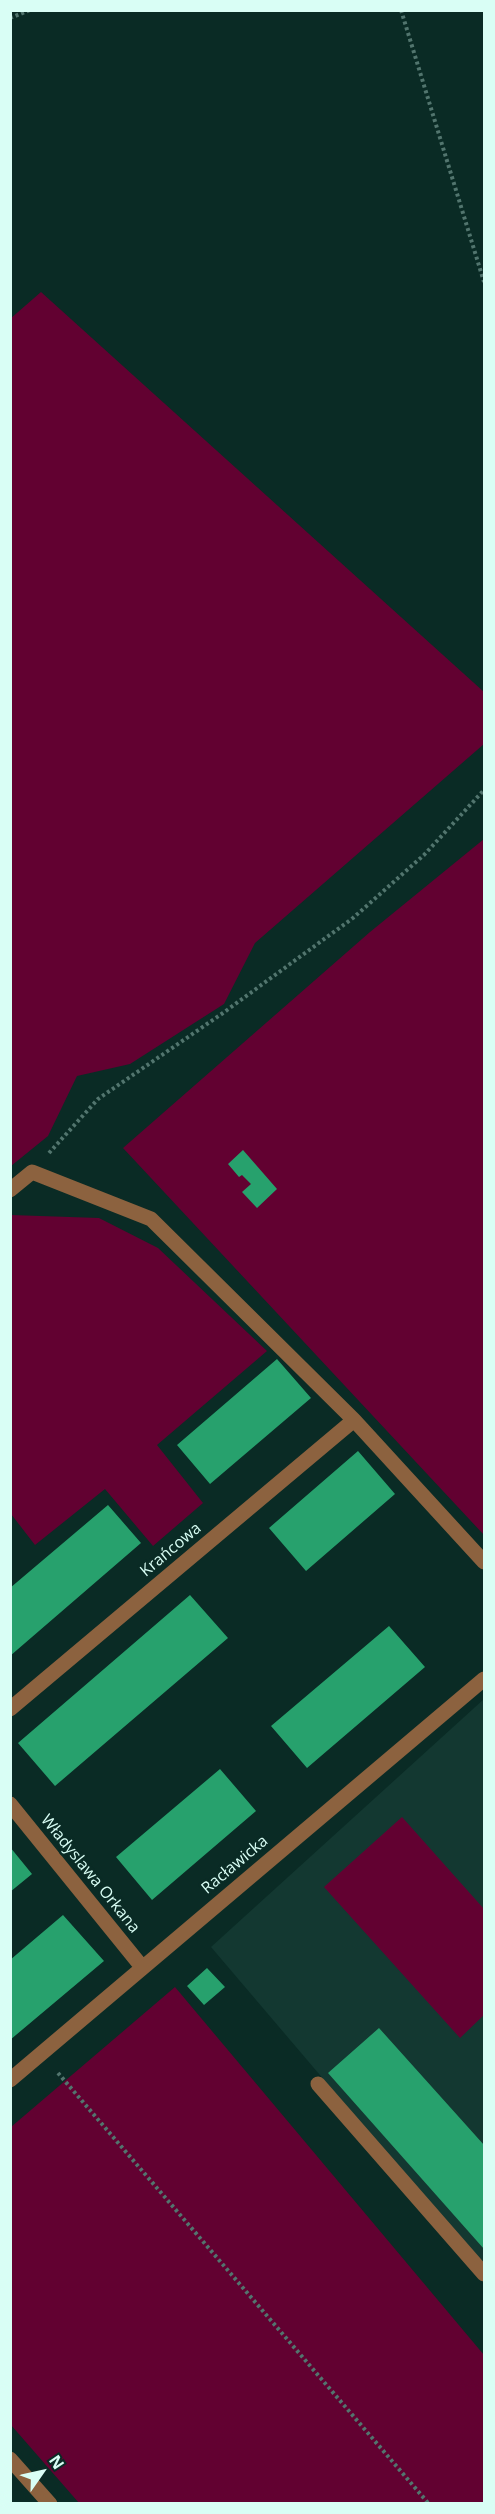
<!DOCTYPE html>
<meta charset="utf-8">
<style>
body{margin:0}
#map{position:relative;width:495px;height:2514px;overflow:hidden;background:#0a2b25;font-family:"Open Sans",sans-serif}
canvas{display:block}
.frame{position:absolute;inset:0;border:12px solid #d9fef5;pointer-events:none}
.north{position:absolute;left:12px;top:2442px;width:60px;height:60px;-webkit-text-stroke:4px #0a2b25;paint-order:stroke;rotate:56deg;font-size:16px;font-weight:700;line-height:24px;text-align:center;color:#d9fef5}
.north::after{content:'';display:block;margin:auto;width:21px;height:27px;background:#d9fef5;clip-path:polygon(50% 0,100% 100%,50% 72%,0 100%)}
</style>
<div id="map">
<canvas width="495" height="2514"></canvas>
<div class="frame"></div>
<div class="north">N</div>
</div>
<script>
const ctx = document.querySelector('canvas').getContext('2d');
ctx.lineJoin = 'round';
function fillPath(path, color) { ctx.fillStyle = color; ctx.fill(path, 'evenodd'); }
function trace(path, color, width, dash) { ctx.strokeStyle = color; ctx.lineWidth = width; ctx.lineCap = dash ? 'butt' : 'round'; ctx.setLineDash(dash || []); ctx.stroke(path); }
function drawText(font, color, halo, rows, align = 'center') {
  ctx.font = font + ' "Open Sans",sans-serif'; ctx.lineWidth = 5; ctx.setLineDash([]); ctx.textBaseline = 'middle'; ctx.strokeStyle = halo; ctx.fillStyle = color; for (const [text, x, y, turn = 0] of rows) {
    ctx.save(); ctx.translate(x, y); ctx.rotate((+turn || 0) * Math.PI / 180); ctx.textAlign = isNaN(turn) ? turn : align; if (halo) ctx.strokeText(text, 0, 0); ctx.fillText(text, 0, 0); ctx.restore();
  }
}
fillPath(new Path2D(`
 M484,1699V2268L211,1947Z`), '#133831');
fillPath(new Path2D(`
 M41,292L484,692V744L255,943L224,1004L130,1064L77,1076L48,1136L11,1166L10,319Z
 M484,839V1535L123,1148L370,932Z
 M11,1215L99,1218L158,1248L267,1351L157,1445L203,1503L153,1546L105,1489L35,1545L11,1514Z
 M402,1817L484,1909V2015L460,2038L324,1887Z
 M175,1987L484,2355V2503H79L11,2425V2127Z`), '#620131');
fillPath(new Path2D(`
 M243,1150L277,1189L257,1208L242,1192L251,1184L242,1175L239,1177L228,1164Z
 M277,1359L311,1398L210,1484L177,1445Z
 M358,1451L395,1494L306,1571L269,1528Z
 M108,1505L141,1543L10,1656V1588Z
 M190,1595L228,1638L55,1786L18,1743Z
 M389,1626L425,1667L307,1768L271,1726Z
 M220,1769L256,1811L152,1900L116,1857Z
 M10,1847L32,1874L10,1892Z
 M63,1915L104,1961L10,2040V1960Z
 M207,1968L225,1987L204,2005L187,1986Z
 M379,2028L484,2145V2249L328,2073Z`), '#27a16d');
trace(new Path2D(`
 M401,10L484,282
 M10,18L30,10
 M49,1153L98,1099L223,1013L353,918L424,855L484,790
 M58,2073L429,2504`), '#52756e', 4, [3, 3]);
trace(new Path2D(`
 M318,2084L484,2274`), '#8c623f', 15);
trace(new Path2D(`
 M10,1190L32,1172L151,1219L354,1420L484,1562
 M10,1709L354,1420
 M10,1804L142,1967
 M10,2080L484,1679
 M10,2459L50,2504`), '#8c623f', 15);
drawText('16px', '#d9fef5', '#0a2b25', [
 ["Krańcowa",171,1550,-40],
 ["Racławicka",235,1865,-40],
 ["Władyslawa Orkana",90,1874,51]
]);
</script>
